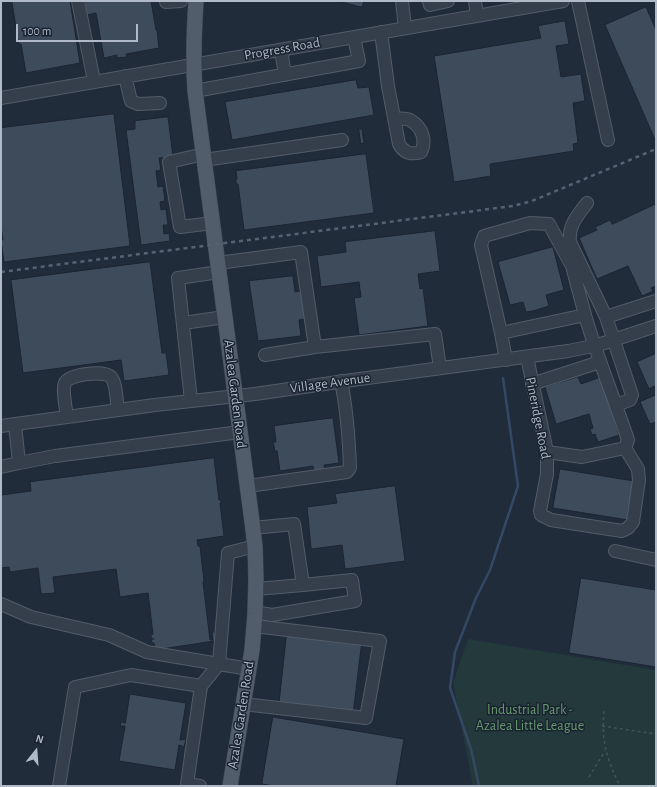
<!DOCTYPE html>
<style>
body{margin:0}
#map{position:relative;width:657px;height:787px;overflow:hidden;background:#212c3b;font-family:"Alegreya Sans",sans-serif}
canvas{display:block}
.frame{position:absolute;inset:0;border:2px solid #afb9c7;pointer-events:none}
.north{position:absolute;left:16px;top:731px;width:40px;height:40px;-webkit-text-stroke:3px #1a2330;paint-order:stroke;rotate:17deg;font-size:11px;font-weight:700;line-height:16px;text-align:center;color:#afb9c7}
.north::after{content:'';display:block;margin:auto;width:14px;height:18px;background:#afb9c7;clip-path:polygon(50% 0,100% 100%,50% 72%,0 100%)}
.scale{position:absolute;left:16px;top:24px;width:122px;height:18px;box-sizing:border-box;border:2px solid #afb9c7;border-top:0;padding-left:5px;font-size:12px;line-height:14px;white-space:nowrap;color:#afb9c7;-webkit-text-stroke:3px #1a2330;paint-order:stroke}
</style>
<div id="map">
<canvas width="657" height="787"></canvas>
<div class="frame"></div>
<div class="north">N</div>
<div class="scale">100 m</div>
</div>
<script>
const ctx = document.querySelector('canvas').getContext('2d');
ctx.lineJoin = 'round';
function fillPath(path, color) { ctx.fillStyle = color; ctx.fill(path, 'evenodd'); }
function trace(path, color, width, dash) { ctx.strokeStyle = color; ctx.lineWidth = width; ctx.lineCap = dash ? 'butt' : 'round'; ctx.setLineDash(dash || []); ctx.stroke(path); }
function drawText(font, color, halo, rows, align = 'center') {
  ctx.font = font + ' "Alegreya Sans",sans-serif'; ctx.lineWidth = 3; ctx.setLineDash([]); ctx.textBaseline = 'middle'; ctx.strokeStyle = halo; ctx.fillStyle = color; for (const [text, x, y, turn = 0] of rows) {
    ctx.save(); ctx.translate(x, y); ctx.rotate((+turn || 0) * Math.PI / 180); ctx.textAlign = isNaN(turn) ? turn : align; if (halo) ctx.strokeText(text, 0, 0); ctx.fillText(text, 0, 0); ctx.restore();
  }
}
fillPath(new Path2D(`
 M468,639L656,670V786H473L453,683Z`), '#23393c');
trace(new Path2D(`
 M479,786L471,749L450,688L455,652L476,598L490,570L518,486L503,378`), '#344863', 2.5);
const building = new Path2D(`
 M12,1H70L80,63L26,73L21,44H19Z
 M85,1H151L156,30H157L159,48L126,54L127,57L117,58V55L104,58L96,13L87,15Z
 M338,1H364L362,7Z
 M646,7L656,30V142L605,25Z
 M565,21L569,44L556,46L561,77L581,74L585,101L573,103L578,143L573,144L574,151L490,164L491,176L454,182L434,56L541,38L538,26Z
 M356,80L358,88L369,87L374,115L232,140L225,102Z
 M114,114L130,246L4,262L1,240H3L1,226V128Z
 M168,117L173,157L159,158L161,170L156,171L158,187L163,186L165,201L160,202L161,210L166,209L168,225H163L164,234L169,233L170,241L141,245L126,130L135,129V121Z
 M359,129H362L364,143L361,144Z
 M366,154L374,213L244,230L238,184H236V179H237L236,171Z
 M656,204V286L651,288L653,291L642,296L628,266L597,279L579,238L597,230L595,227L610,220L612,224Z
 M435,231L440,271L418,274L420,289L423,288L428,326L359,335L354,298L361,297L359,282L321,287L317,256L346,252L345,242Z
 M553,247L564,290L546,295L549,306L533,311L526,312L523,302L510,305L498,262Z
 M150,262L162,353H166L169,375L124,381L121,360L23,373L11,280Z
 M293,276L295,292L301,291L305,319L299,320L301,336L258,341L249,281Z
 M655,354L656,355V390L654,386L649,389L637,362Z
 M578,377L581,384L601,377L619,435L598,442L595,434L592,435L590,429L593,428L589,414L556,424L545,387Z
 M656,395V422L650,424L640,402Z
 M333,418L339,463L324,465L325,471L314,472L313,466L280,471L277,451H275L273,442H276L274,426Z
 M214,458L219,500H221V503H220L224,536L197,540L198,546H200L204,581L203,582L210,640H213L212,632H215L216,643L214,644V641L155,650L154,643H152L151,639H154L151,638V635L153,634L148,593L120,597L116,569L53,577L55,593L41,594L38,568L10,572L9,567L1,568V495L31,491L30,482Z
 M560,469L634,481L628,520L553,508Z
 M395,486L405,561L345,569L342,545L312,549L311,548L307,507L337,503L335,494Z
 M581,578L656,590V667L569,653Z
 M287,632L362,640L353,715L279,706Z
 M130,694L186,703L180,740L186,739L184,747L179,745L175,770L119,761L125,726H120L121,722L125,723Z
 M273,717L404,739L396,786H274L262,784Z`);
fillPath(building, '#3d4b5b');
trace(building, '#1c2532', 1);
const minor = new Path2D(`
 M78,1L94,81
 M166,1V2L181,1
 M402,1L405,28
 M429,1L430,5L448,1
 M475,1L477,16
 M578,1L608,140
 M381,32L388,86L399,144C404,153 411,155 421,152C427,140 422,127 410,120C406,118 398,119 394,118
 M281,50L285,75
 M125,76L131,101L138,104L160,103
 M195,91L359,61L354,37
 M1,98L563,1
 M204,154L169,162L180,227L213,223
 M204,160L342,140
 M587,203C578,215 568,225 570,242L606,317L632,395L630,400L616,405
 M218,263L301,252L315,347L435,334L440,368
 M606,317L656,301
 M183,323L225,317
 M501,333L481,245L484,236L530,223L549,224L572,266L585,315
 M265,355L315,347
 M527,357L547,452V474L540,511L541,515L551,520L622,531L628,528L633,522L639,480L638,469L625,448
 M506,360L501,333L585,315C597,357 614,398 628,440L625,448L582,457L547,452
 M532,384L600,362
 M191,401L178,278L219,272
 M67,417C66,409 62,389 65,383C69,374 104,370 111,377C117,384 116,401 118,410
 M1,426L155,405L255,394L345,381L568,351L598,345L656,326
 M19,463L55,456L240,432
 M1,467L19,463L15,424
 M248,486L347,472L350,468C349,439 347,410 341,381
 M253,528L294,524L303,585L256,589
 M615,551L656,560
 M1,604L31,617L109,635L147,652L219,664L228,553L255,546
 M255,612L272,615L355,601L352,580L303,585
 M243,704L366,718L380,641L254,626
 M187,784L201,686L219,664L249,669
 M59,786L75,687L131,675L201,686
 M187,786V784L200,786`);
const major = new Path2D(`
 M196,1C194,31 193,61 195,91L251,514L255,546L256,579L255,614L252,650L230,786`);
trace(minor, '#525c69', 14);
trace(major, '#3e4754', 16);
trace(new Path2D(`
 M604,711C601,741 607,760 620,786
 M602,726L656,734
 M589,777L605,751`), '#3e5556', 1.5, [3, 3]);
trace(minor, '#353e4b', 12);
trace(major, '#525d6b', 15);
trace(new Path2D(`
 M1,272L513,206L532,201L656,149`), '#566272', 2.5, [4, 4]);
drawText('14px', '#afb9c7', '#1a2330', [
 ["Progress Road",282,49,-10],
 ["Village Avenue",330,383,-8],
 ["Azalea Garden Road",235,394,83],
 ["Pineridge Road",538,418,79],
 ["Azalea Garden Road",241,715,-81]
]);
drawText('14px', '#669970', '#1a2330', [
 ["Industrial Park -",530,710],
 ["Azalea Little League",530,726]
]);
</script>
